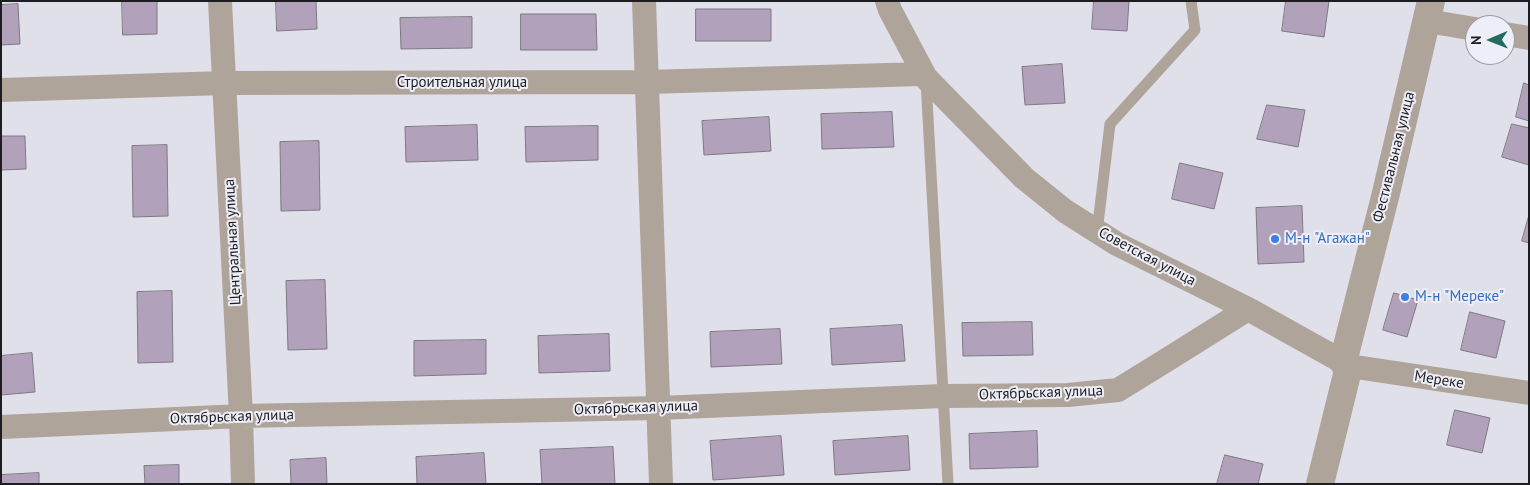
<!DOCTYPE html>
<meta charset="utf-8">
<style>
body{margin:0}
#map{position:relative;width:1530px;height:485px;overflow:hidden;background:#e0e0eb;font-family:"PT Sans",sans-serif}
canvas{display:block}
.frame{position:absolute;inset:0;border:2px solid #1d1d21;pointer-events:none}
.north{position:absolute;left:1465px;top:15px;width:50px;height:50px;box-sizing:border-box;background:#eeeef8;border:1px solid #9a9aa2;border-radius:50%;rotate:269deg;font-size:14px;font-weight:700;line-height:20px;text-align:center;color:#1d1d21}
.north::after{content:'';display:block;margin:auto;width:18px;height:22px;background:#236c64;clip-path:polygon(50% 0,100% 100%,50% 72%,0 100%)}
</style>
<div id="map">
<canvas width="1530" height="485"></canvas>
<div class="frame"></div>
<div class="north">N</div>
</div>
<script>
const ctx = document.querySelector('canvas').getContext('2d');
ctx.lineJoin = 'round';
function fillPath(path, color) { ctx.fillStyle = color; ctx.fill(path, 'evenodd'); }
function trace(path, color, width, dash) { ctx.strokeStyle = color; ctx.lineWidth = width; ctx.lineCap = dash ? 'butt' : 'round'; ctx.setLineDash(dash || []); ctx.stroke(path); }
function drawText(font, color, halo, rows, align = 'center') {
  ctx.font = font + ' "PT Sans",sans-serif'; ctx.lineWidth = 4; ctx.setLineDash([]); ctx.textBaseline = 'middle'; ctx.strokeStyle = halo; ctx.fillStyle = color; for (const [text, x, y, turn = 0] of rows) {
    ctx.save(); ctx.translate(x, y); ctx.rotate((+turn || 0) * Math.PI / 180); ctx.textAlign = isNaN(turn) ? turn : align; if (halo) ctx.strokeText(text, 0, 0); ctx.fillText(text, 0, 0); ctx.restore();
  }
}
const building = new Path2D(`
 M122,1H157V34L123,35Z
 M276,1H316L317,29L277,31Z
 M1094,1H1129L1127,31L1092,29Z
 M1286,1H1329L1324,37L1282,31Z
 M18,4L20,44L1,45V5Z
 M696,9H771V41H696Z
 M521,14H596L597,50H521Z
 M472,17V48L401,49L400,18Z
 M1062,64L1065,103L1025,105L1022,67Z
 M1524,83L1529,85V121L1516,117Z
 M1267,105L1305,110L1298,147L1257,139Z
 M892,112L894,147L822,149L821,114Z
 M769,117L771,151L704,155L702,121Z
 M1512,124L1529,128V165L1502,157Z
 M477,125L478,160L406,162L405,127Z
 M598,126V160L526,162L525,127Z
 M1,136H25L26,169L1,170Z
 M319,141L320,210L281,211L280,142Z
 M167,145L168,216L133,217L132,146Z
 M1180,163L1223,173L1214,209L1172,199Z
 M1302,206L1304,262L1258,264L1256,208Z
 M1529,215V243L1522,241Z
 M325,280L327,349L288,350L286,281Z
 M172,291L173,362L138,363L137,292Z
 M1394,293L1418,300L1407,337L1383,330Z
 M1470,312L1505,321L1496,358L1461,350Z
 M1032,322L1033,355L963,356L962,323Z
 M902,325L905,361L832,365L830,329Z
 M780,329L782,364L711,367L710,332Z
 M609,334L610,371L539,373L538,336Z
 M486,340V374L414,376V341Z
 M32,353L35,392L1,395V356Z
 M1455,410L1490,418L1482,453L1447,445Z
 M1037,431L1038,467L970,469L969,434Z
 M781,436L784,475L713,480L710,441Z
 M908,436L910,470L835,475L833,441Z
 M613,447L615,484H542L540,450Z
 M484,453L486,484H417L416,457Z
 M1225,455L1263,464L1258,484H1217Z
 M326,458L327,484H291L290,460Z
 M179,465V484H145L144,466Z
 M39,473V484H1V475Z`);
fillPath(building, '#b1a1bb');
trace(building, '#7e7981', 1);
trace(new Path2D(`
 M926,81L948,484
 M1097,232L1110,124L1195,30L1191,1`), '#afa49a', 11);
trace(new Path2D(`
 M220,1L241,416L243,484
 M644,1L661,484
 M887,1L890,10L926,78L1024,178L1065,211L1117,244L1248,309L1343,362
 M1427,21L1475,29
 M1505,34L1529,38
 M1,90L225,83L647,82L922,74
 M1349,366L1529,393
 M1,427L241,416L659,408L943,396L1068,395L1118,390L1165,361L1248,309`), '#afa49a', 24);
trace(new Path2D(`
 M1320,484L1349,366L1343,362L1386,193L1431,1`), '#afa49a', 28);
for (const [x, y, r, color] of [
 [1275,239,5,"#3f7fe0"],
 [1405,297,5,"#3f7fe0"]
]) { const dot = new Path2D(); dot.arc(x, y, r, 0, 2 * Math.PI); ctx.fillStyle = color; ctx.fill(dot); trace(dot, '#eeeef8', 2); }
drawText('15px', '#1d1d21', '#eeeef8', [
 ["Строительная улица",462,83],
 ["Фестивальная улица",1394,157,-76],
 ["Центральная улица",233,242,-93],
 ["Советская улица",1147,257,28],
 ["Мереке",1439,380,9],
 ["Октябрьская улица",1041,393,-2],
 ["Октябрьская улица",636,408,-2],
 ["Октябрьская улица",232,417,-2]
]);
drawText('15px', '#366cbe', '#eeeef8', [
 ["М-н \"Агажан\"",1285,239],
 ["М-н \"Мереке\"",1415,297]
], 'left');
</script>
